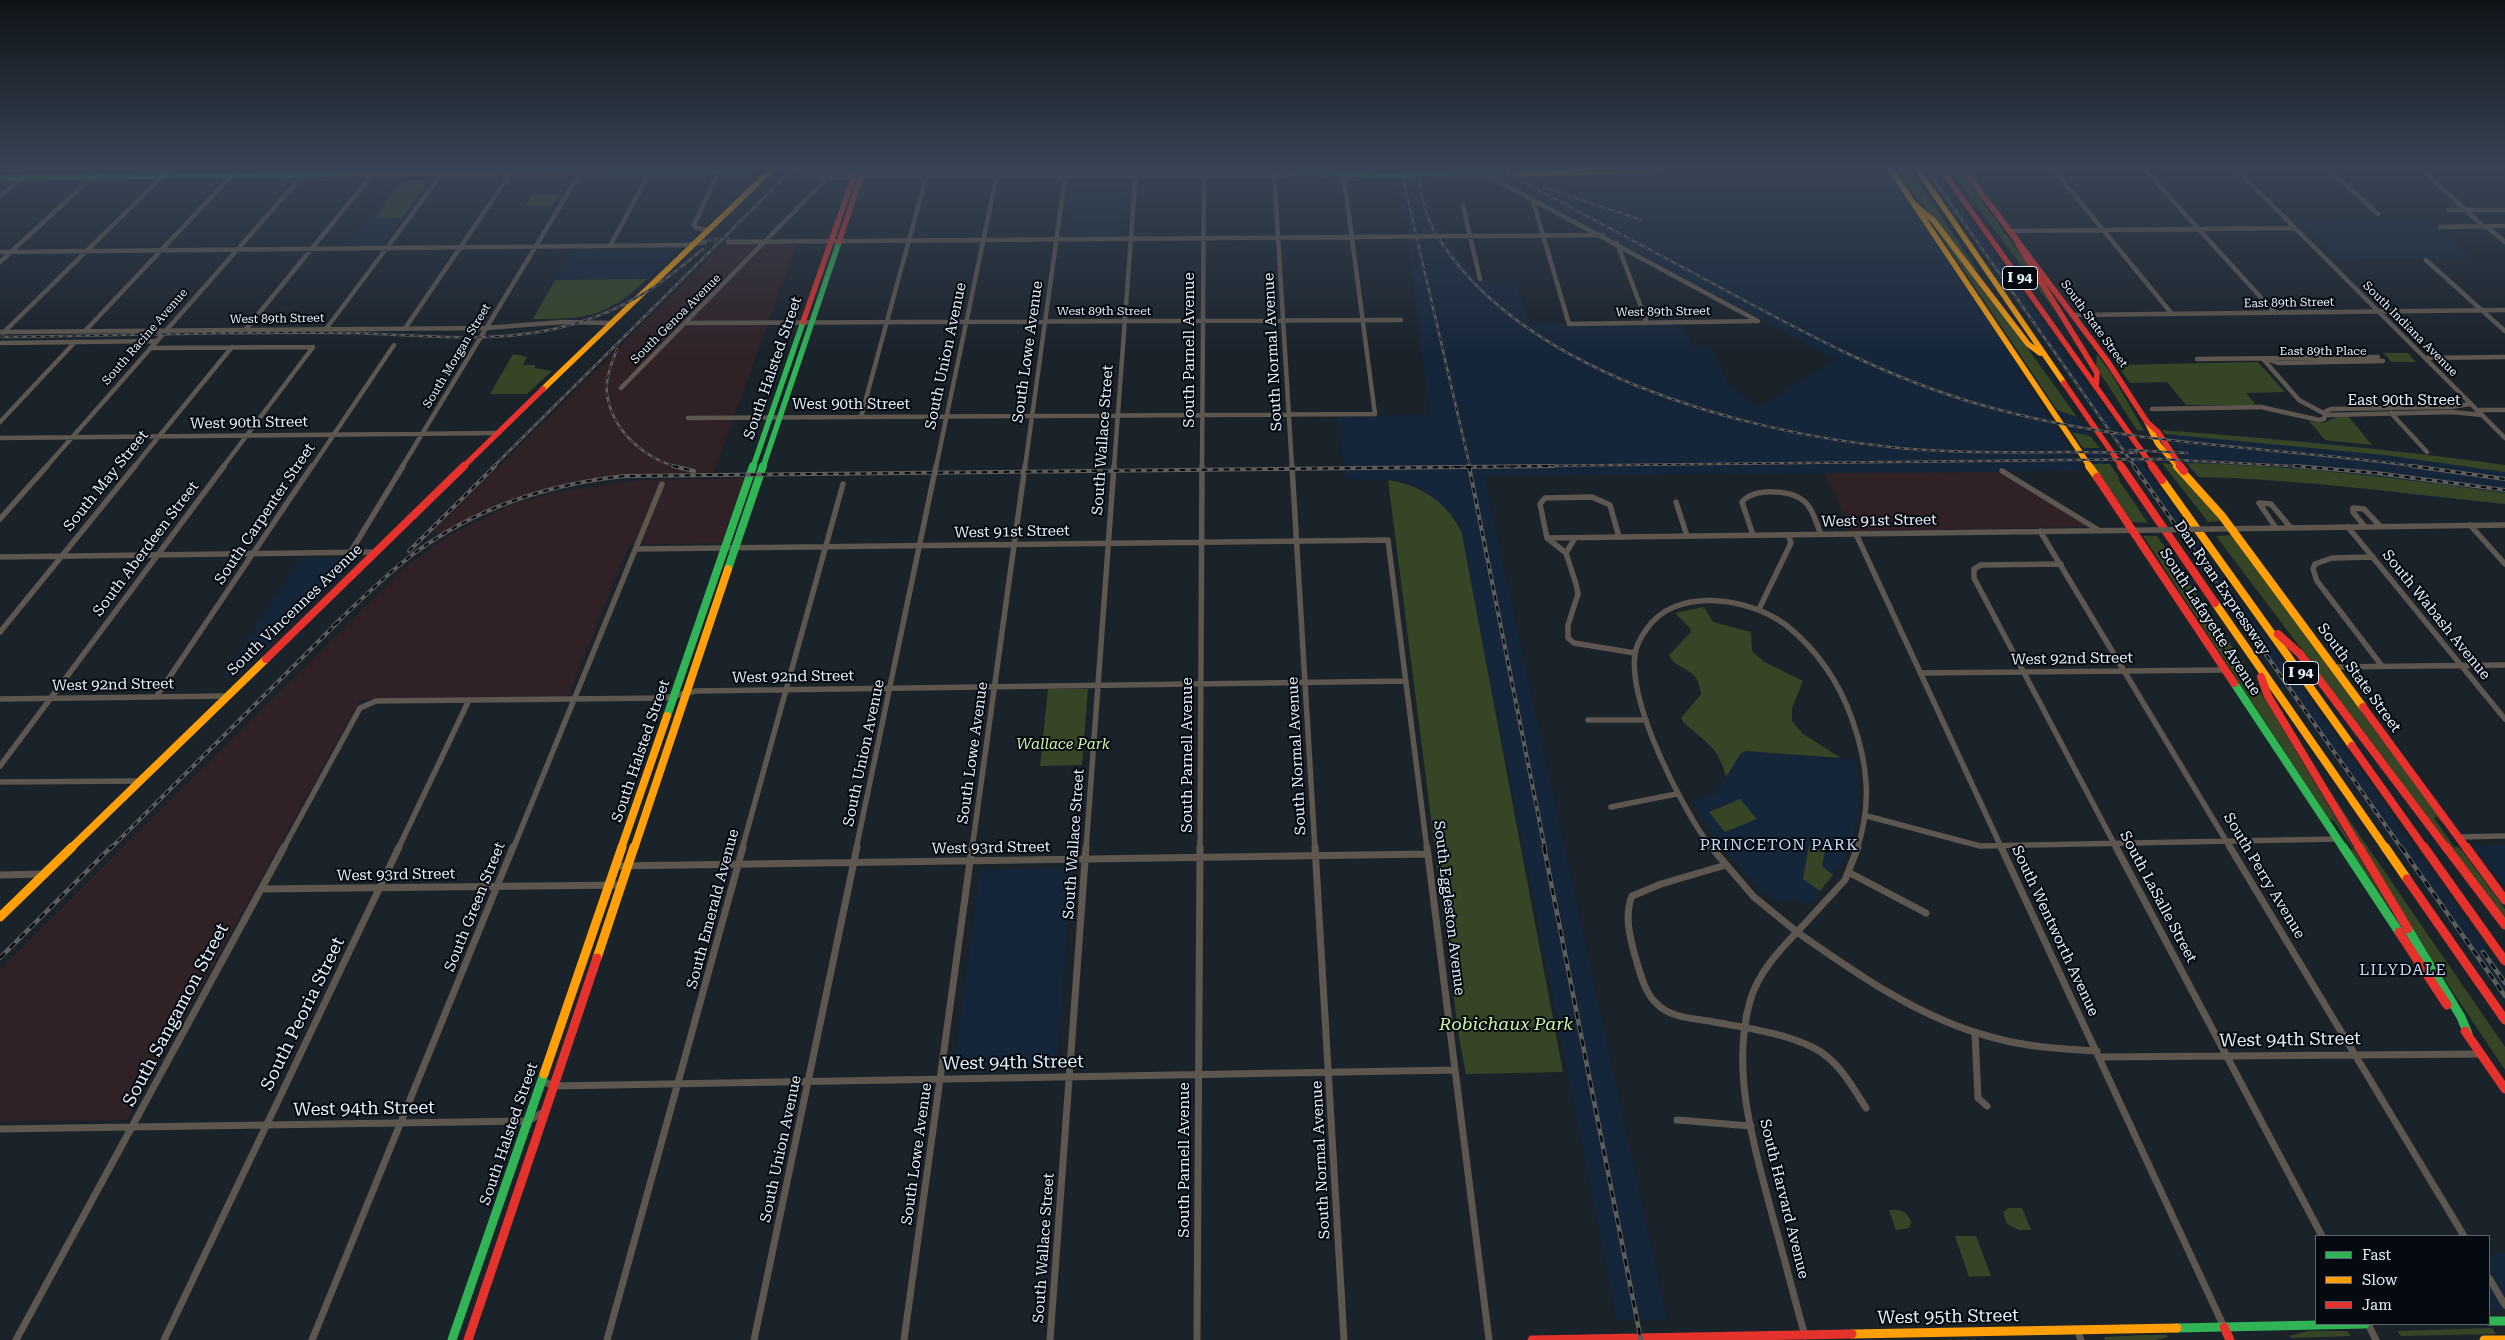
<!DOCTYPE html>
<style>
body{margin:0}
#map{position:relative;width:2505px;height:1340px;overflow:hidden;background:#1a222a;font-family:"Roboto Serif",serif}
canvas{display:block}
.legend{position:absolute;left:2315px;top:1235px;width:175px;height:90px;box-sizing:border-box;background:#050a11;border:1px solid #5f666e;margin:0;padding:6px 9px;list-style:none;font-size:15px;color:#e5effa}
.legend li{display:flex;align-items:center;gap:10px;height:25px}
.legend b{width:25px;border:1px solid #5f666e}
</style>
<div id="map">
<canvas width="2505" height="1340"></canvas>
<ul class="legend">
<li><b style="height:6px;background:#30b455"></b>Fast</li>
<li><b style="height:6px;background:#ff9f0a"></b>Slow</li>
<li><b style="height:6px;background:#e5322d"></b>Jam</li>
</ul>
</div>
<script>
const ctx = document.querySelector('canvas').getContext('2d');
ctx.lineJoin = 'round';
function fillPath(path, color) { ctx.fillStyle = color; ctx.fill(path, 'evenodd'); }
function trace(path, color, width, dash) { ctx.strokeStyle = color; ctx.lineWidth = width; ctx.lineCap = dash ? 'butt' : 'round'; ctx.setLineDash(dash || []); ctx.stroke(path); }
function drawText(font, color, halo, rows, align = 'center') {
  ctx.font = font + ' "Roboto Serif",serif'; ctx.lineWidth = 4; ctx.setLineDash([]); ctx.textBaseline = 'middle'; ctx.strokeStyle = halo; ctx.fillStyle = color; for (const [text, x, y, turn = 0] of rows) {
    ctx.save(); ctx.translate(x, y); ctx.rotate((+turn || 0) * Math.PI / 180); ctx.textAlign = isNaN(turn) ? turn : align; if (halo) ctx.strokeText(text, 0, 0); ctx.fillText(text, 0, 0); ctx.restore();
  }
}
fillPath(new Path2D(`
 M1684,170H1887L2021,370H2017L2084,471L1484,476L1667,1320H1617L1459,524L1451,512L1425,492L1398,481L1345,479L1338,416L1430,415L1407,233L1394,178H1425L1436,219L1451,245L1479,280L1516,282L1530,323L1683,325L1692,347L1711,346L1728,384L1758,408L1835,359L1494,176L1646,174Z
 M1925,170H1935L2505,976V1002Z
 M1128,178L1123,235L1064,236L1072,179Z
 M399,179H432L382,245H347Z
 M2426,218L2472,258L2339,260L2298,220Z
 M680,249L625,300L593,316L533,319L572,250Z
 M2057,410L2077,417L2090,436L2072,432Z
 M2162,430L2330,443L2505,465V504L2434,498L2342,485L2290,481L2199,477L2194,474Z
 M2083,448H2100L2110,464H2093Z
 M301,558H359L236,677L222,678Z
 M1746,751L1856,760L1858,783L1857,819L1849,848L1842,864L1808,906L1793,899L1779,903L1758,887L1727,852L1707,825L1692,799L1714,795L1741,753Z
 M2505,845V887L2474,846Z
 M1072,868L1057,1065L954,1067L980,870Z
 M2489,1253H2505V1310L2489,1311Z`), '#16263a');
fillPath(new Path2D(`
 M797,242L713,475L621,477L560,486L509,502L444,534L433,532L724,243Z
 M1996,472L2083,523L2085,527L1851,531L1825,473Z
 M745,478L722,543L629,545L568,696L360,700L127,1120L0,1121V969L404,568L453,533L518,502L559,492L642,480Z`), '#302127');
fillPath(new Path2D(`
 M1896,170H1910L1977,270H1975Z
 M1950,170H1958L2024,259L2065,324Z
 M430,179L401,218H376L385,205L383,204C401,181 400,180 430,179Z
 M532,195H559L552,206H525Z
 M1940,235L1988,293L2077,417L2057,410Z
 M647,279C607,317 588,319 533,319L555,280Z
 M2383,353H2408L2416,362H2392Z
 M513,354L527,357L523,365H535V368L552,371L527,394H490Z
 M2097,354L2111,373L2144,431L2137,430L2096,367Z
 M2258,362L2285,392L2246,393L2256,405H2186L2167,382L2130,383L2117,365Z
 M2339,416H2348L2372,445L2325,440L2309,421L2324,423Z
 M2162,430C2277,439 2391,449 2505,465V472L2384,455L2165,434Z
 M2072,432L2090,436L2100,448H2083Z
 M2162,463L2171,464L2221,521L2208,522Z
 M2186,463C2293,465 2399,478 2505,493V504C2404,494 2302,479 2199,477Z
 M2093,464H2110L2120,479H2118L2148,523L2132,522Z
 M1388,480C1420,484 1450,504 1462,534L1563,1072L1466,1074L1459,1038Z
 M2231,535L2448,829L2437,817L2434,818L2454,847H2458L2463,852L2505,909V919L2216,536Z
 M2143,536H2157L2244,664L2392,912L2350,850L2353,849L2334,821L2329,819Z
 M1704,607L1713,622L1751,632L1752,651L1763,661L1803,681L1792,708V721L1803,734L1841,758L1746,751L1741,753L1726,777C1719,747 1705,742 1684,723L1681,718L1701,694C1700,689 1699,682 1696,678C1689,668 1673,666 1669,655L1691,632L1690,628L1675,613Z
 M1048,689H1088L1082,765L1040,766Z
 M2328,789L2505,1047V1070L2433,962Z
 M1740,799L1757,819L1725,832L1709,812Z
 M1809,846L1825,851L1822,866L1833,875L1820,891L1803,879Z
 M2009,1208H2022L2031,1230H2019L2007,1224L2003,1212Z
 M1889,1210C1900,1209 1907,1211 1911,1222L1909,1228L1896,1230Z
 M1955,1236H1976L1991,1276L1969,1277Z
 M2492,1328L2496,1334L2401,1336L2397,1331Z
 M2308,1331H2347L2351,1336L2292,1338L2289,1336Z
 M2144,1335H2166L2168,1337L2155,1340H2105L2104,1337Z`), '#354525');
trace(new Path2D(`
 M707,240L730,239`), '#384149', 4.5, [4.5, 2]);
trace(new Path2D(`
 M777,171H799
 M1497,174H1520`), '#384149', 5.5, [5.5, 3]);
trace(new Path2D(`
 M1274,170L1292,467
 M1374,170L1379,173
 M2054,170L2172,314
 M2145,170L2275,313
 M2237,170L2505,438
 M2330,170L2378,214
 M2422,170L2484,227
 M803,171L820,177L1334,175
 M1483,173L1756,320
 M0,196L22,178
 M1533,201L1569,324L1758,321
 M1463,206L1480,279
 M2449,210H2505
 M2440,227L2505,226
 M2487,227L2505,242
 M709,230L696,228L694,225L719,170
 M2009,231L2295,228
 M728,242L1603,235
 M1617,243L1647,323
 M610,246L651,170
 M0,252L685,245L705,242
 M2426,260L2505,331
 M0,262L100,170
 M2073,315L2505,310
 M687,323L1401,320
 M406,327L513,170
 M246,329L376,170
 M326,329L445,170
 M85,331L237,170
 M0,332L486,328L563,322L610,323
 M3,333L169,170
 M0,343L156,341
 M151,348L313,347
 M2425,358L2505,357
 M2197,359L2378,357
 M2263,359L2299,400L2327,415L2453,412L2482,415
 M2270,360L2279,363L2383,361
 M621,388L828,177
 M2152,409L2261,407L2319,420L2324,419L2326,411L2332,409L2451,407L2470,404
 M2477,410H2505
 M2391,413L2427,452
 M861,417L927,174
 M688,418L1375,414L1343,170
 M0,422L75,342
 M0,438L499,433
 M46,467L303,175
 M134,467L232,347
 M223,467L313,347
 M312,467L394,345
 M402,467L582,170
 M936,467L998,170
 M1025,467L1066,170
 M1114,467L1136,170
 M1202,467L1204,170`), '#5e574f', 4.5);
trace(new Path2D(`
 M1292,466L1315,849
 M2002,471L2100,531
 M1676,502L1687,536
 M0,519L47,466
 M2470,525L2505,564
 M2348,527L2505,719
 M2365,527L2353,512V508L2364,509L2380,526
 M2276,528L2259,503L2271,504L2291,528
 M2212,529L2505,525
 M2040,531L2231,849
 M1856,534L2002,849
 M1753,535L1742,502C1754,488 1791,489 1805,502C1814,510 1816,524 1821,534
 M1619,537L1610,505L1592,497L1545,498L1540,504L1547,538L1566,553L1576,584L1578,594L1568,625V638L1574,643L1635,653
 M1547,538L2153,530
 M637,549L1388,540L1427,849
 M350,553L403,466
 M1566,553L1575,538
 M0,557L375,552
 M2373,557L2332,558L2315,564L2313,569L2317,581L2382,666
 M2061,564L1981,565L1974,569V578L2117,849
 M1759,609L1791,543L1788,535
 M0,632L135,466
 M2334,667L2505,665
 M1920,673L2225,670
 M156,697L312,466
 M0,699L226,696
 M1588,720H1646
 M0,766L224,466
 M0,782L140,781
 M1611,807L1676,794
 M1867,816L1980,846L2336,839
 M2459,837L2505,836
 M283,849L360,708L376,701L665,698L696,691L1406,681
 M398,849L469,700
 M513,849L662,484
 M742,849L843,484
 M856,849L936,466
 M972,849L1025,466
 M1086,849L1114,466
 M1200,849L1202,466
 M1712,849C1682,809 1628,704 1635,654C1636,646 1641,637 1646,630C1674,586 1749,597 1786,625C1817,650 1839,682 1852,719C1868,764 1872,804 1857,849`), '#5e574f', 5.5);
trace(new Path2D(`
 M1315,847L1344,1340
 M1427,847L1489,1340
 M1711,847L1754,897L1797,932
 M2001,847L2224,1327
 M2116,847L2322,1236
 M2230,847L2464,1236
 M1726,865L1661,884L1632,896C1624,915 1630,937 1635,956C1640,971 1644,993 1657,1004C1672,1019 1695,1018 1714,1022C1747,1028 1784,1033 1814,1048C1838,1060 1852,1086 1866,1108
 M615,866L1428,854
 M1850,873L1926,913
 M0,875L44,874
 M261,889L622,885
 M1797,932C1857,974 1919,1018 1991,1037C2026,1047 2061,1049 2097,1051
 M1797,932C1778,952 1758,973 1750,1001C1730,1072 1755,1149 1773,1218C1784,1257 1794,1297 1805,1336
 M1797,932L1845,880L1858,847
 M1975,1033L1978,1098L1987,1106
 M2099,1057L2481,1054
 M542,1081L554,1086L1455,1070
 M1677,1120L1751,1126
 M0,1129L528,1121L545,1111
 M2489,1278L2505,1305
 M2368,1324L2376,1340
 M2077,1329L2081,1340
 M16,1340L284,847
 M164,1340L399,847
 M312,1340L513,847
 M607,1340L743,847
 M754,1340L857,847
 M904,1340L972,847
 M1050,1340L1086,847
 M1197,1340L1200,847`), '#5e574f', 7);
trace(new Path2D(`
 M1294,170L1380,176L1496,171
 M602,172L748,170
 M0,178L351,174
 M753,467L803,322
 M763,467L839,242`), '#30b455', 5.5);
trace(new Path2D(`
 M728,569L763,466
 M2234,683L2344,849
 M667,716L753,466`), '#30b455', 8);
trace(new Path2D(`
 M2343,847L2399,932
 M2408,929L2461,1017L2468,1034
 M2489,1321H2505
 M2177,1328L2365,1324
 M452,1340L544,1074`), '#30b455', 9);
trace(new Path2D(`
 M1163,170H1246
 M1891,170L2090,467
 M1918,170L2064,383
 M1520,174L1657,170
 M1915,205L1933,220L2028,344L2040,353
 M543,389L771,170
 M2147,422L2158,444L2178,467`), '#ff9f0a', 5.5);
trace(new Path2D(`
 M2089,466L2097,477
 M2177,466L2222,516L2363,707
 M2162,480L2352,746
 M2215,603L2386,849
 M70,849L266,659
 M621,849L667,716
 M634,849L728,569`), '#ff9f0a', 8);
trace(new Path2D(`
 M2385,847L2407,879
 M0,917L72,847
 M597,958L634,847
 M544,1074L622,847
 M1852,1334L2177,1328
 M2484,1340H2505`), '#ff9f0a', 9);
trace(new Path2D(`
 M859,170H1163
 M1942,170L2153,467
 M1964,170L2108,362L2147,422L2158,432L2181,467
 M799,171L811,170
 M351,174L602,172
 M839,242L863,170
 M2018,244L2097,373L2096,387
 M803,322L856,170
 M2064,383L2122,467
 M463,467L543,389`), '#e5322d', 5.5);
trace(new Path2D(`
 M2121,466L2215,603
 M2152,466L2162,480
 M2180,466L2184,471
 M2097,477L2234,683
 M2278,634L2300,654L2447,849
 M266,659L464,466
 M2261,677L2268,696L2360,849
 M2363,707L2467,849
 M2352,746L2425,849`), '#e5322d', 8);
trace(new Path2D(`
 M2359,847L2408,929
 M2424,847L2505,961
 M2446,847L2505,925
 M2466,847L2505,900
 M2407,879L2505,1020
 M2399,932L2447,1005
 M2465,1031L2505,1089
 M2224,1327L2230,1340
 M468,1340L597,958
 M1532,1340L1852,1334`), '#e5322d', 9);
const railFar2 = new Path2D(`
 M1401,170L1470,467
 M1417,170C1421,191 1424,215 1436,234C1520,372 1739,431 1890,447C1971,456 2054,450 2136,453
 M1501,170C1576,210 1652,251 1727,291C1808,335 1888,378 1978,404C2122,446 2273,446 2421,467
 M1927,170L2135,467
 M1544,187L1641,220
 M0,337C117,336 235,331 352,333C427,335 503,346 577,323C628,308 663,283 703,249
 M617,349C612,363 605,378 607,394C612,430 643,458 678,467
 M2130,450L2187,453
 M493,467L792,170
 M1442,467L2159,459L2310,467`);
const railFar1 = new Path2D(`
 M673,466L694,471
 M1469,466L1545,849
 M2134,466L2402,849
 M2295,466L2376,473L2505,490
 M2412,466L2505,479
 M409,551L495,466
 M333,626C360,601 386,574 416,552C478,507 549,484 625,476L1554,466
 M110,849L339,621`);
const rail = new Path2D(`
 M1544,847L1641,1340
 M2401,847L2505,996
 M2483,952L2505,983
 M0,958L111,847`);
trace(railFar2, '#5d5d5b', 2.5);
trace(railFar1, '#5d5d5b', 4);
trace(rail, '#5d5d5b', 4.5);
trace(railFar2, '#050a11', 1, [4.5]);
trace(railFar1, '#050a11', 2, [5.5]);
trace(rail, '#050a11', 2.5, [7]);
trace(new Path2D(`
 M2153,530L2212,529`), '#5e574f', 5.5);
const sky = ctx.createLinearGradient(0, 0, 0, 358);
sky.addColorStop(0, '#0e1317');
sky.addColorStop(0.47, '#384455');
sky.addColorStop(1, '#38445500');
ctx.fillStyle = sky;
ctx.fillRect(0, 0, 2505, 358);
drawText('12px', '#e5effa', '#050a11', [
 ["East 89th Street",2289,303,-1],
 ["West 89th Street",1104,311],
 ["West 89th Street",1663,312,-1],
 ["West 89th Street",277,319,-1],
 ["South Genoa Avenue",676,319,-45],
 ["South State Street",2094,324,54],
 ["South Indiana Avenue",2410,329,45],
 ["South Racine Avenue",145,337,-49],
 ["East 89th Place",2323,351],
 ["South Morgan Street",457,356,-59]
]);
for (const [x, y, w] of [
 [2020,278,35],
 [2301,673,35]
]) { const box = new Path2D(); box.roundRect(x - w / 2, y - 11.5, w, 23, 4); ctx.fillStyle = '#050a11'; ctx.fill(box); trace(box, '#e5effa', 1); }
drawText('bold 14px', '#e5effa', null, [
 ["I 94",2020,278],
 ["I 94",2301,673]
]);
drawText('15px', '#e5effa', '#050a11', [
 ["South Parnell Avenue",1190,350,-90],
 ["South Lowe Avenue",1028,352,-82],
 ["South Normal Avenue",1273,352,-93],
 ["South Union Avenue",946,356,-78],
 ["South Halsted Street",773,368,-71],
 ["East 90th Street",2404,401],
 ["West 90th Street",851,405],
 ["West 90th Street",249,423,-1],
 ["South Wallace Street",1103,440,-86],
 ["South May Street",106,481,-51],
 ["South Carpenter Street",265,514,-56],
 ["West 91st Street",1879,521,-1],
 ["West 91st Street",1012,532,-1],
 ["South Aberdeen Street",146,549,-53],
 ["Dan Ryan Expressway",2222,588,56],
 ["South Vincennes Avenue",295,610,-44],
 ["South Wabash Avenue",2436,615,51],
 ["South Lafayette Avenue",2210,622,57],
 ["West 92nd Street",2072,659,-1],
 ["West 92nd Street",793,677,-1],
 ["South State Street",2359,678,54],
 ["West 92nd Street",113,685,-1],
 ["South Halsted Street",641,751,-71],
 ["South Union Avenue",864,753,-78],
 ["South Lowe Avenue",973,753,-82],
 ["South Parnell Avenue",1188,755,-90],
 ["South Normal Avenue",1297,756,-93],
 ["South Wallace Street",1074,844,-86],
 ["West 93rd Street",991,848,-1],
 ["West 93rd Street",396,875,-1],
 ["South Perry Avenue",2264,876,59],
 ["South LaSalle Street",2158,897,62],
 ["South Green Street",475,907,-68],
 ["South Eggleston Avenue",1449,908,83],
 ["South Emerald Avenue",713,909,-75],
 ["South Wentworth Avenue",2055,931,65],
 ["South Halsted Street",509,1134,-71],
 ["South Union Avenue",781,1149,-78],
 ["South Lowe Avenue",917,1154,-82],
 ["South Parnell Avenue",1185,1160,-90],
 ["South Normal Avenue",1321,1160,-93],
 ["South Harvard Avenue",1784,1199,76],
 ["South Wallace Street",1044,1248,-86]
]);
drawText('italic 15px', '#cef3a6', '#050a11', [
 ["Wallace Park",1063,745]
]);
ctx.letterSpacing = '1px';
drawText('16px', '#c6d9ef', '#050a11', [
 ["PRINCETON PARK",1779,845],
 ["LILYDALE",2403,970]
]);
ctx.letterSpacing = '0px';
drawText('18px', '#e5effa', '#050a11', [
 ["South Peoria Street",303,1014,-64],
 ["South Sangamon Street",176,1015,-62],
 ["West 94th Street",2290,1040,-1],
 ["West 94th Street",1013,1063,-1],
 ["West 94th Street",364,1109,-1],
 ["West 95th Street",1948,1317,-1]
]);
drawText('italic 18px', '#cef3a6', '#050a11', [
 ["Robichaux Park",1506,1025]
]);
</script>
